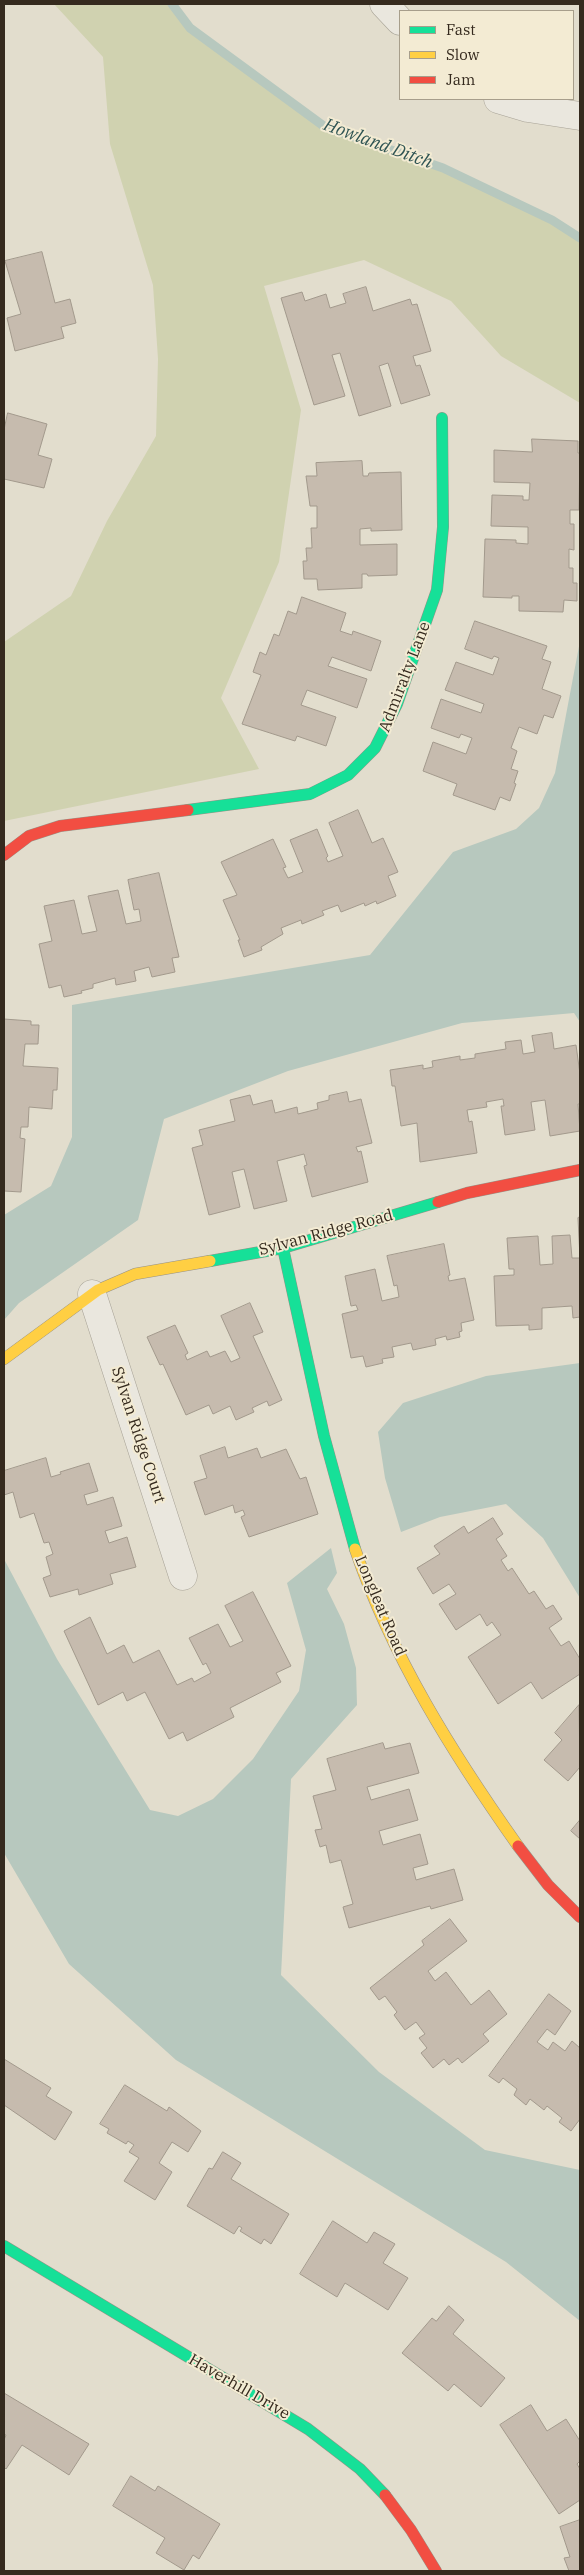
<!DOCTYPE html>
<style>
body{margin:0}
#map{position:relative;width:584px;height:2575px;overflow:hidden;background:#e2ddcd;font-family:"IBM Plex Serif",serif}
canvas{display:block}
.frame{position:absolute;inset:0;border:5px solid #352a1e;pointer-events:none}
.legend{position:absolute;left:399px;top:10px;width:175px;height:90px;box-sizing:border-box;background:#f3ebd3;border:1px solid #a79e8b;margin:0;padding:6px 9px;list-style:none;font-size:15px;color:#352a1e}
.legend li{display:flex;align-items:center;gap:10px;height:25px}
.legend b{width:25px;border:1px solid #a79e8b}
</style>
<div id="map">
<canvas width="584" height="2575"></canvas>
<div class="frame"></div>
<ul class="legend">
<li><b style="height:6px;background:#16e098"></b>Fast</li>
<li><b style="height:6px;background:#ffcf43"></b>Slow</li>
<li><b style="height:6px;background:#f24e42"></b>Jam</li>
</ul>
</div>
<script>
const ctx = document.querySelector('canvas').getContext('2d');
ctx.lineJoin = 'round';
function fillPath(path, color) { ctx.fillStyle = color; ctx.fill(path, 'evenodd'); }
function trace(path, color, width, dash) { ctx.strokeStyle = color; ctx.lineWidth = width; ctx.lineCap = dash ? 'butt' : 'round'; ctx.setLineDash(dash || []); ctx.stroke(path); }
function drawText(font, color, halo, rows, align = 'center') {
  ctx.font = font + ' "IBM Plex Serif",serif'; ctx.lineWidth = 4; ctx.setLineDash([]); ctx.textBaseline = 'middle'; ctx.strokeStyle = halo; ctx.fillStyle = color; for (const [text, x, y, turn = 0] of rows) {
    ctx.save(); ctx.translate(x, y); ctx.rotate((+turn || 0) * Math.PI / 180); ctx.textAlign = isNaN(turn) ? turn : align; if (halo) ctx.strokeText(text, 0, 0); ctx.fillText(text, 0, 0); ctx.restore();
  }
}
fillPath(new Path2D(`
 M54,4H172L190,28L325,127L444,168L552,220L580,238V403L501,356L451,301L364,260L264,286L301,410L279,562L221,698L259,769L4,821V642L71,596L107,521L156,436L158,359L153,285L110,144L103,57Z`), '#d0d2b0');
fillPath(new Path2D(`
 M580,641V1022L574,1013L462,1023L288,1071L164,1119L138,1220L19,1303L4,1320V1215L51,1186L72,1137V1005L370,955L453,852L516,829L539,808L555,773Z
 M580,1363V1598L543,1538L506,1504L440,1517L401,1532L385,1478L378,1432L403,1403L486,1376Z
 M331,1548L337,1573L327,1589L344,1624L356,1668L357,1705L291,1779L281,1975L379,2072L485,2150L580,2170V2321L506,2262L176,2060L69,1964L4,1853V1559L57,1659L150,1810L178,1816L213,1799L253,1759L299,1691L306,1650L287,1583Z`), '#b7c8be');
trace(new Path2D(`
 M172,4L190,28L325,127L443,168L552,220L580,238`), '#b7c8be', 9);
const building = new Path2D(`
 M42,252L55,303L70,299L76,323L61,327L64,338L15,351L7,318L21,314L5,261Z
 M366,287L373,311L410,299L412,305L417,304L431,351L413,356L416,366L420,365L430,395L401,404L388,363L379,366L391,406L359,416L340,353L332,355L345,396L314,405L281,298L302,292L305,301L326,294L330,308L346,303L343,294Z
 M8,413L47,424L38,455L52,459L44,488L4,479V430Z
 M532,439L578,441V453H580L579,510H570V524H574V550L569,549V568H573V583H577V601L564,600L563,612L519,611V596H512V598L483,597L485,539L516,540V543L528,544V527L491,526L492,495L523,496V500H529L530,483L494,482V450L532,452Z
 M362,461L363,476H368L369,473L401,472L402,530L371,531V528L360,529V545L397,544V575L368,576L367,574H362V588L318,590L317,579H304L303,561H307L306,548H312L311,528H317V506H310L306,476H317L316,463Z
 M302,597L346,613L340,631L352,635L353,631L381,641L371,671L332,657L328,666L367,679L357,708L307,690L301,705L336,717L326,746L297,736L295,741L242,724L261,675L253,672L260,652L266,655L274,634L279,636L288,611L296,614Z
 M475,621L547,646L542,659L551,662L542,689L561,696L553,718L544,715L537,734L519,727L511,748L517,751L511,769L518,771L514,783L516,784L510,801L500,797L495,810L453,795L457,784L423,771L433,742L466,754L472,738L461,734L459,738L431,728L441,699L481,713L484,704L445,690L456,662L493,675L499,658L494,656L492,659L465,649Z
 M358,810L372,843L383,838L398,872L388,876L396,896L377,904L376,901L365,906L364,903L341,912L338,905L322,911L324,915L302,924L301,920L281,928L283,934L261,947L262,950L244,957L238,940H240L223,900L237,895L221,862L273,839L286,867L283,868L288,878L303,872L290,840L317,829L328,856L326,858L328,862L343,856L329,823Z
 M159,873L179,957L172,958L175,972L152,977L149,967L134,971L136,981L116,985L115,978L93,984V988L81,991L82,993L64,997L61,985L49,988L39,944L52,941L44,906L74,900L82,934L97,931L88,896L118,890L126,924L141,921L139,909L134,910L128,880Z
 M4,1019L31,1021V1025H39L38,1044H25L23,1066L58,1068L57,1090H53L52,1109L29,1107L28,1127H21L20,1138L25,1139L21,1192L4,1191Z
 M552,1033L554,1049L576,1045L580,1074V1104H578L580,1131L550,1136L545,1100L531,1102L535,1130L505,1135L501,1106H504L503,1099L486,1102L487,1107L467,1110L469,1122L472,1121L477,1153L420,1162L417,1123L401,1126L395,1086H392L390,1070L423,1065V1069L433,1067L432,1061L460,1056V1060L475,1058V1054L506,1049L505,1042L521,1040L523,1054L535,1052L532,1036Z
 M347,1092L349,1102L361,1099L372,1143L356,1147L358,1152L361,1151L368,1182L312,1197L304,1166L307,1165L304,1154L277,1161L287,1201L254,1209L244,1169L232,1172L240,1207L209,1215L192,1148L203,1145L199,1130L235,1121L230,1100L250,1095L253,1105L272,1100L275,1113L297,1107L298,1114L318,1109L317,1103L329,1100V1096Z
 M580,1217V1317L573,1318L572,1306L542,1308V1329L529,1330V1325L496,1326L494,1276L514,1275V1269H509L507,1238L538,1236L540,1265L553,1264L552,1236L570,1235L572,1258H580L578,1218Z
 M444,1244L450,1275L448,1276L449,1281L465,1278L474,1320L461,1323L462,1331L459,1332L460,1337L447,1340L446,1336L435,1339L436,1345L413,1350L411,1343L392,1347L394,1357L382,1359L383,1363L366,1367L363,1356L351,1358L342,1314L358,1310L356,1305L351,1306L345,1276L375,1269L382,1301L399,1297L397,1285L394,1286L387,1256Z
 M250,1303L263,1332L253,1336L282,1400L269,1406L267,1401L252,1408L254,1412L236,1420L230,1406L213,1414L209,1405L186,1415L163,1364L160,1365L147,1337L175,1325L188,1353L185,1355L187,1360L207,1351L210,1357L225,1351L231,1362L240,1358L221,1316Z
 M225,1447L228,1458L257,1448L261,1458L286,1449L300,1479L306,1477L318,1514L249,1537L241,1517L245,1515L243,1510L235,1513L233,1505L205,1515L194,1482L207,1478L200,1456Z
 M46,1458L51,1477L61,1474L60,1472L89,1463L98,1491L84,1495L87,1505L113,1497L122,1526L105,1531L109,1543L127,1537L136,1567L110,1574L113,1584L79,1595L78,1589L50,1597L43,1578L51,1575L46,1557L53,1554L49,1542L44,1543L34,1513L20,1518L13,1492L4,1495V1471Z
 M493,1518L503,1534L496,1539L507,1556L501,1560L508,1571L512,1568L529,1594L534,1591L546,1609L553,1605L562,1619L549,1628L561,1646L569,1641L580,1659V1674L542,1699L531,1682L498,1704L468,1657L501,1635L492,1622L487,1626L480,1614L456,1630L439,1604L456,1594L449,1584L433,1594L417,1568L440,1554L434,1546L464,1526L468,1533Z
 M253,1592L291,1666L276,1673L281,1682L230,1708L234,1717L187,1741L183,1732L169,1739L145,1692L127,1701L123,1692L98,1705L64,1631L90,1617L107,1654L124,1645L133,1663L159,1650L177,1685L192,1678L194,1682L211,1673L206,1663L203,1665L189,1638L218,1624L230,1647L243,1641L225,1606Z
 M579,1705L580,1767L568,1781L544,1760L562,1740L555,1733Z
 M383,1743L385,1749L410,1743L419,1773L367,1787L371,1800L409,1789L418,1820L379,1831L383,1845L420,1834L428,1864L413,1868L416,1880L454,1869L463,1900L431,1909L430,1906L349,1928L343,1907L353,1904L341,1860L330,1863L326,1845L320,1847L315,1830L322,1829L313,1796L336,1790L327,1759Z
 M580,1820V1839L571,1831Z
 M450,1919L467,1941L428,1971L435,1981L446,1972L471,2005L489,1990L507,2014L483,2034L489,2041L462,2063L458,2058L449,2065L444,2059L433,2068L421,2053L427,2048L419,2038L425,2034L416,2022L405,2030L394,2015L397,2012L385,1996L379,2000L370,1988L424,1945L422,1941Z
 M549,1994L571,2011L555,2035L547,2029L537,2042L548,2050L553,2042L565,2051L572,2041L580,2048V2119L571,2131L559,2122L562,2118L547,2106L544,2110L530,2099L526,2105L514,2095L517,2089L503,2078L499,2083L489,2076Z
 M4,2059L51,2088L46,2096L72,2112L55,2140L4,2105Z
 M125,2085L167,2111L169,2107L201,2131L188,2152L172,2142L159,2163L172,2172L155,2200L124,2181L139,2158L129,2152L134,2145L128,2141L126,2144L107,2133L109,2129L100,2124Z
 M223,2152L241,2163L231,2179L289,2214L271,2244L264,2239L261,2244L240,2231L242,2228L239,2226L234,2234L187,2206L209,2168L212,2169Z
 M333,2221L367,2243L374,2232L395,2244L383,2263L408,2278L388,2310L345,2283L337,2297L300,2274Z
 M449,2306L464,2320L453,2334L505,2378L481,2407L454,2384L448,2391L402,2353L432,2318L436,2321Z
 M4,2393L89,2444L69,2475L22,2445L6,2469L4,2467V2440L6,2435L4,2434Z
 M531,2405L547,2431L566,2419L580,2441V2461L577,2464L580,2469V2500L559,2514L500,2425Z
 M131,2476L155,2491L158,2486L220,2524L199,2559L193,2555L184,2570L156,2553L165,2538L113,2506Z
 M580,2520V2571H569L564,2558L570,2557L560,2527Z`);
fillPath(building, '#c6bbae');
trace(building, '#a2998c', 1);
const street = new Path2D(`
 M384,4L400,21
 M498,99L528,108L580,116
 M92,1294L183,1576`);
const fast = new Path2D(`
 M188,810L310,794L348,775L375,748L397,704L437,590L443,527L442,418
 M283,1248L324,1436L355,1549
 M210,1261L283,1248L438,1202
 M4,2246L308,2429L360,2469L385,2495`);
const slow = new Path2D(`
 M4,1359L98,1290L135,1274L210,1261
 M355,1549C392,1657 453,1754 518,1846`);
const jam = new Path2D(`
 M4,855L29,836L60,826L188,810
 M438,1202L467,1193L580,1170
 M518,1846L548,1885L580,1917
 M385,2495L411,2530L436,2571`);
trace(street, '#a7a296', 29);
trace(fast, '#979186', 12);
trace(slow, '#979186', 12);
trace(jam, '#979186', 12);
trace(street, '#eae7de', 28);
trace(fast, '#16e098', 11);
trace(slow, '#ffcf43', 11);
trace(jam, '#f24e42', 11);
drawText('16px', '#352a1e', '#f3ebd3', [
 ["Admiralty Lane",405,677,-69],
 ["Sylvan Ridge Road",326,1233,-15],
 ["Sylvan Ridge Court",138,1435,72],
 ["Longleat Road",380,1606,67],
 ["Haverhill Drive",239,2387,30]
]);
drawText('italic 18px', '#2f5453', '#f3ebd3', [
 ["Howland Ditch",378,144,20]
]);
</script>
